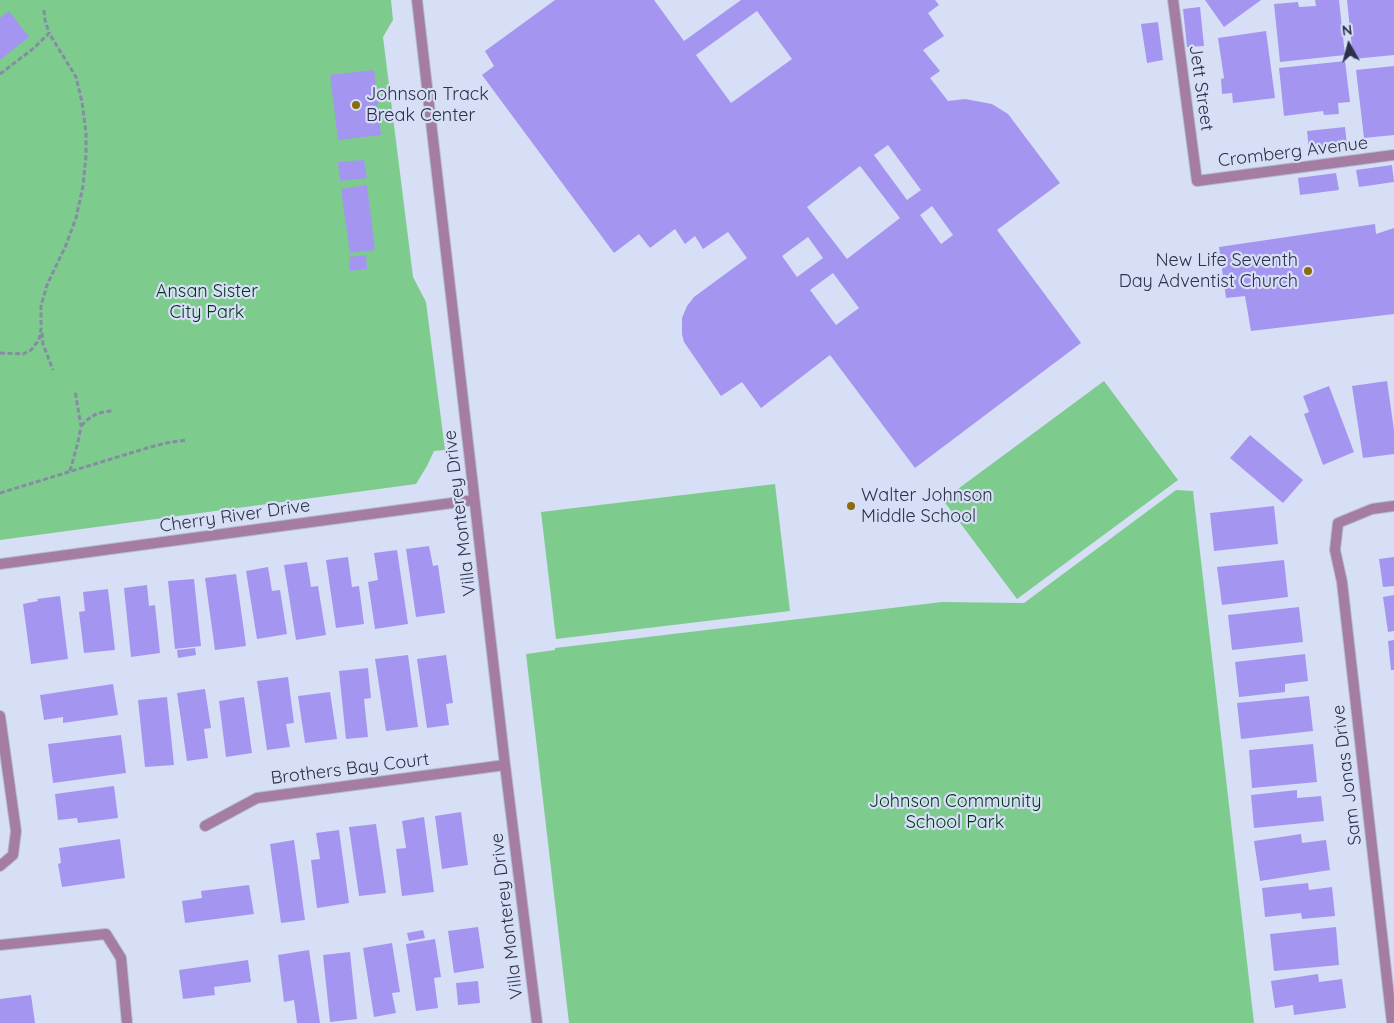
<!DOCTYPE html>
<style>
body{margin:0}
#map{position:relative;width:1394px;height:1023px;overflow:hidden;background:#d7dff7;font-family:Quicksand,sans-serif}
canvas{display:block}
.north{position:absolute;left:1324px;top:20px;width:50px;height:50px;-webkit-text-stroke:4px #d7dff7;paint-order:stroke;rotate:353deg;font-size:14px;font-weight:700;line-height:20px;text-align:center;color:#2a3148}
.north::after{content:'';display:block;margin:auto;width:18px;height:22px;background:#2a3148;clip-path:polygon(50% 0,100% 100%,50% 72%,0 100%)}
</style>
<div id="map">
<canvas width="1394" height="1023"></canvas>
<div class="north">N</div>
</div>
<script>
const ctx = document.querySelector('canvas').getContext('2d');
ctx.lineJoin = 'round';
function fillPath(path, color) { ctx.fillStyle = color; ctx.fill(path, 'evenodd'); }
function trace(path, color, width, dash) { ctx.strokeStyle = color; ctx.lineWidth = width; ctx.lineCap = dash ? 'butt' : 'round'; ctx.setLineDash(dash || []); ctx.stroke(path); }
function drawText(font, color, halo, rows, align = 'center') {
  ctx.font = font + ' Quicksand,sans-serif'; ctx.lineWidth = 4.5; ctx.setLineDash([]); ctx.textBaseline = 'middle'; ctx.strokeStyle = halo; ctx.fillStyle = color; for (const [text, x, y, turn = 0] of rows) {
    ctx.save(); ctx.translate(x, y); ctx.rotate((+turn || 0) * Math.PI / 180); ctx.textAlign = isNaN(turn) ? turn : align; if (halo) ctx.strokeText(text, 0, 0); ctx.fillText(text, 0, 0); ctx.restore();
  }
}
fillPath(new Path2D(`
 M0,0H391L393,20L383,37L413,277L426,302L445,450L434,451L427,466L416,484L0,540Z
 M1104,381L1178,480L1017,599L943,500Z
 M775,484L790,611L556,639L541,512Z
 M1176,490L1193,491L1254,1023H569L526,654L555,650V648L942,602L1024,603Z`), '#7ecb8e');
fillPath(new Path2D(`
 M555,0H654L684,41L741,0H935L939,5L928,13L944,36L923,50L940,71L930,78L948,101L965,99L992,104L1008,114L1060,183L997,230L1081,343L915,468L830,355L761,408L742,382L721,396L684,342L682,334V318L687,306L694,297L747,258L728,232L703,249L695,236L685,244L675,229L650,248L639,234L614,253L482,75L494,66L485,51ZM757,11L792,59L731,103L696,55ZM888,145L921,190L907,200L874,155ZM860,166L900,218L847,259L807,207ZM932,206L953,235L941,244L920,215ZM808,237L823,258L797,277L782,256ZM833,273L859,308L836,325L810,290Z
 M1205,0H1261L1224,27Z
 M1315,0H1339L1345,55L1280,62L1274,4L1298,2L1299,7L1316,6Z
 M1347,0H1394V55L1353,59Z
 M1200,7L1204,46L1187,47L1183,9Z
 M9,11L29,37L0,60V18Z
 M1158,22L1163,60L1147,63L1141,24Z
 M1266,31L1275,98L1233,103L1232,93L1222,94L1221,79L1224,78L1218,38Z
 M1345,61L1350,102L1338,103L1339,114L1324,115L1323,111L1284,116L1279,68Z
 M1394,66V135L1364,138L1356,70Z
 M374,70L381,135L338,140L330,75Z
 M1345,127L1347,145L1309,150L1307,131Z
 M364,160L367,178L340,181L338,162Z
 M1392,165L1394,182L1359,187L1356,170Z
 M1336,173L1339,190L1300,195L1298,178Z
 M367,185L375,250L350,253L341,189Z
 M1375,224L1376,234L1394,228V314L1251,331L1245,296L1226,298L1219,247Z
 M366,255L367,269L350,271L349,257Z
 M1387,381L1394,430V454L1363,458L1352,386Z
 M1329,386L1354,452L1323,465L1304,414L1309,412L1303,396Z
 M1250,435L1303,480L1283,503L1230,458Z
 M1274,506L1278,544L1214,551L1210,513Z
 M429,546L433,566L438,565L445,613L416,617L406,549Z
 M397,550L408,624L375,629L368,582L378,580L374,553Z
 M348,557L352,587L359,586L364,624L336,628L326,560Z
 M1394,557V586L1383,587L1379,559Z
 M1284,560L1288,597L1222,605L1217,567Z
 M307,562L311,587L318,586L326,635L296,640L284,565Z
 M268,567L272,591L280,590L287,634L257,639L246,571Z
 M236,574L246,646L215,650L205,578Z
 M194,579L201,646L175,649L168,581Z
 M147,585L149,606L155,605L160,653L131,657L124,588Z
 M108,589L115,650L84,653L79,612L85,611L83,592Z
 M1394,595V631L1388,632L1383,597Z
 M60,596L68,659L31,664L23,604L38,601L37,599Z
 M1299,607L1303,642L1232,650L1228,615Z
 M1394,640V670H1391L1388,641Z
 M195,648L196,655L178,658L177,650Z
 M1305,654L1308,681L1285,684V692L1239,697L1235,662Z
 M408,655L418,727L386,731L375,659Z
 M446,655L453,703L446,704L449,725L427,728L417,659Z
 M368,668L371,698L364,699L368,737L346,739L339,671Z
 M288,677L294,723L286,724L290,747L267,750L257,681Z
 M113,684L118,715L63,723V717L44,720L40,695Z
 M205,689L211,728L204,729L208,758L187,761L177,693Z
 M330,692L337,739L305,743L298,696Z
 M1309,696L1313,731L1241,739L1237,703Z
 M167,697L174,765L145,767L138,700Z
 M244,697L252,753L226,757L219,701Z
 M121,735L126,773L53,783L48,744Z
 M1313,744L1317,782L1252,788L1249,750Z
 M114,786L118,818L78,823L77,818L58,820L55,794Z
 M1297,790V798L1321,796L1324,821L1254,828L1251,795Z
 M461,812L468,865L442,869L435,816Z
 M424,817L434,892L402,896L396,849L406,848L402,821Z
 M376,824L386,893L359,896L349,827Z
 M339,830L349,903L317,908L311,860L320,859L316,833Z
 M1301,834L1302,843L1326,840L1330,870L1260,881L1254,841Z
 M120,839L125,878L62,887L58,864L61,863L59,848Z
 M294,840L305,920L281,923L270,844Z
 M1308,883L1309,890L1332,887L1335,916L1302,919L1301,913L1265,917L1262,888Z
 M249,885L254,914L185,923L182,901L202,898L201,891Z
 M478,927L484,968L454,973L448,931Z
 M1336,927L1339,965L1274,971L1270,934Z
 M423,930L425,938L409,941L407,933Z
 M435,939L441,977L434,978L438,1008L416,1011L406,944Z
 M392,943L400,992L392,993L396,1013L374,1017L363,948Z
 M309,950L320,1023H297L294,1000L284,1002L278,955Z
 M350,952L357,1019L330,1022L323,955Z
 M248,960L251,982L214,987L215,995L183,999L179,970Z
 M1318,974L1319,982L1342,979L1346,1008L1294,1015L1293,1005L1275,1008L1271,981Z
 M478,981L480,1003L458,1005L456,983Z
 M31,995L35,1023H0V999Z`), '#a496f0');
const lane = new Path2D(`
 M0,945L106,934L121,958L127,1023`);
const street = new Path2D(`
 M417,0L505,765L537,1023
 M1173,0L1197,181L1394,155
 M0,564L474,500
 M0,716L16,831L13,855L0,866
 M205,826L257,798L505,765
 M1392,1023L1342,582L1335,550L1338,523L1372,509L1394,506`);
trace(lane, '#b4bcd4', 12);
trace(street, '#b4bcd4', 12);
trace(new Path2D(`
 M0,74L34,48L49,33L45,20L44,10
 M42,333L43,344L53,370
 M0,353L23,354L31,350L39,340L41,329V306L47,285L66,245L76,218L83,186L86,155V133L82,102L76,77L49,33
 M81,426C92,415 97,412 112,411
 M70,471L78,442L81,426L75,391
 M0,493L147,448L166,443L187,440`), '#858ca4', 3, [5, 2.5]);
trace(lane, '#a67da2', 10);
trace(street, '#a67da2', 10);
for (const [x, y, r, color] of [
 [356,105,5,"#8a6d0e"],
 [1308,271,5,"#8a6d0e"],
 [851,506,5,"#8a6d0e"]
]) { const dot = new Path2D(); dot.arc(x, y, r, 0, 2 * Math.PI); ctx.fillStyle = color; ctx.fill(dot); trace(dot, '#d7dff7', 2); }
drawText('18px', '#2a3148', '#d7dff7', [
 ["Jett Street",1201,88,82],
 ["Cromberg Avenue",1293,152,-7],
 ["Villa Monterey Drive",460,513,-97],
 ["Cherry River Drive",235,516,-8],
 ["Brothers Bay Court",350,769,-7],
 ["Sam Jonas Drive",1347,775,-97],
 ["Villa Monterey Drive",507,916,-97]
]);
drawText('18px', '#2a3148', '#d7dff7', [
 ["Johnson Track",366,95],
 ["Break Center",366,116],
 ["New Life Seventh",1298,261,"right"],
 ["Day Adventist Church",1298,282,"right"],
 ["Walter Johnson",861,496],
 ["Middle School",861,517]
], 'left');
drawText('18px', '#033515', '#d7dff7', [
 ["Ansan Sister",207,292],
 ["City Park",207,313],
 ["Johnson Community",955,802],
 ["School Park",955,823]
]);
</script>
